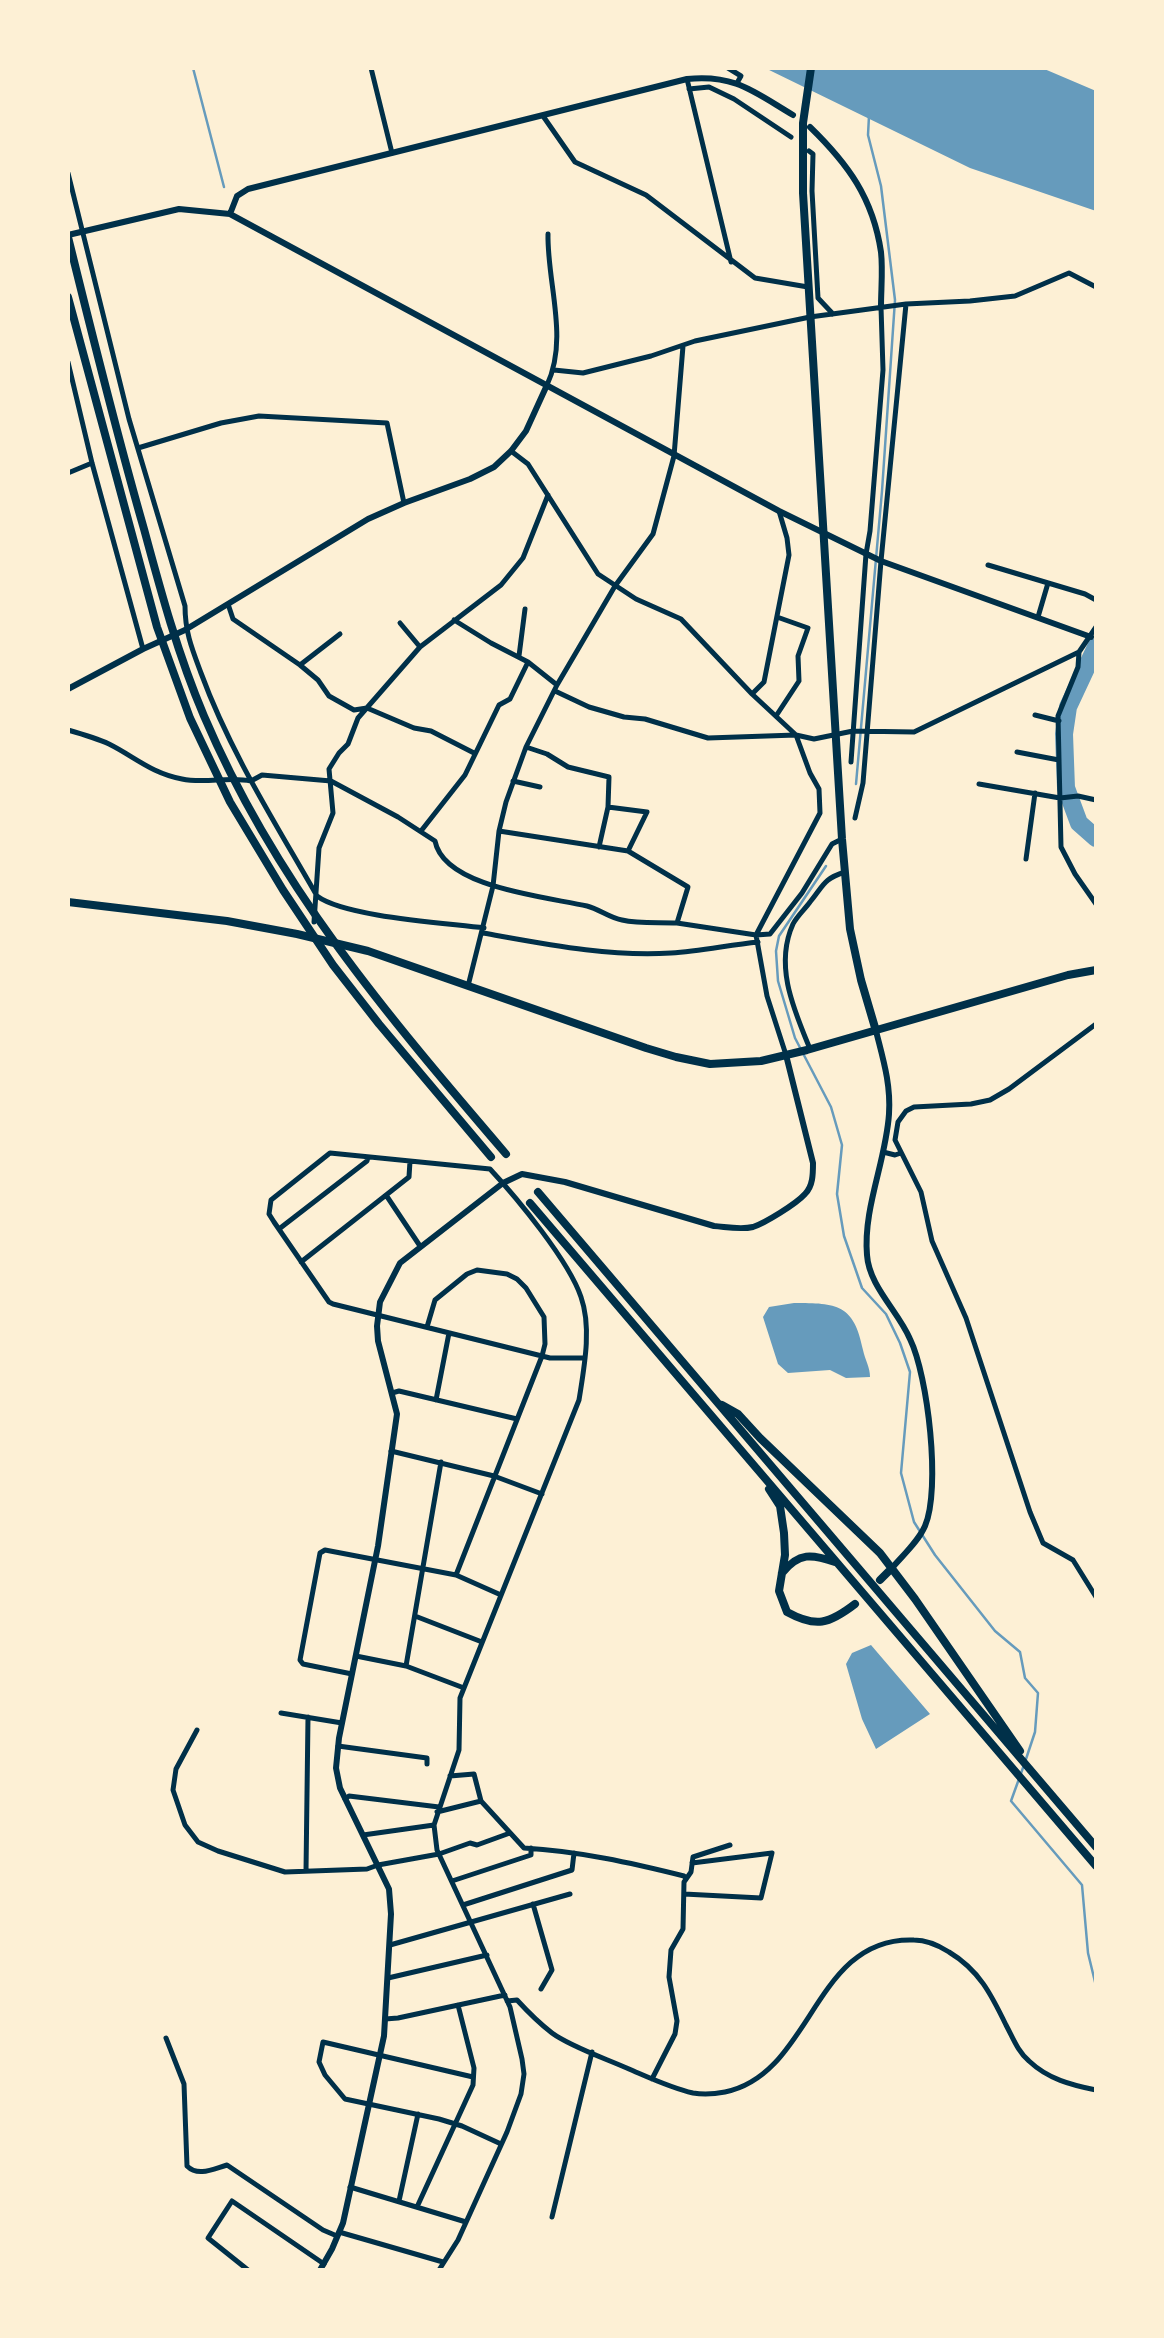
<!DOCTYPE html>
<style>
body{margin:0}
#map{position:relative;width:1164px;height:2338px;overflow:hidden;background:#fdf0d5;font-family:"DejaVu Sans",sans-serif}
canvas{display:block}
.frame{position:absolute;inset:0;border:70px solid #fdf0d5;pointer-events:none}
</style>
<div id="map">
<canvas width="1164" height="2338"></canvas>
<div class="frame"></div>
</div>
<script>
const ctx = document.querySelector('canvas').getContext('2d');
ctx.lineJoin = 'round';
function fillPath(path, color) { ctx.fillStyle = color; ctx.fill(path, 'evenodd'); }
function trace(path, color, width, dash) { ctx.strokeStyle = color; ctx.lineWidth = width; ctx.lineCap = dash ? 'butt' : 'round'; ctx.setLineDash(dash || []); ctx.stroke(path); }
fillPath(new Path2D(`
 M765,68H1042L1096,91V211L970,168Z
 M794,1303C837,1303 854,1304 863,1350C865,1360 870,1367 870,1377L846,1378L830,1370L788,1373L778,1364L763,1317L769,1307Z
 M871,1645L930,1714L876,1749L862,1719L846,1664L852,1653Z`), '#669bbc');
trace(new Path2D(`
 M193,68L224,187
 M856,784L882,491L895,300L881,186L868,135L869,116
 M826,866L779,936L776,951L778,981L795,1038L831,1107L842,1145L837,1194L844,1236L862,1288L886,1314L900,1343L910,1372L901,1473L914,1522L935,1555L995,1631L1020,1652L1025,1678L1038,1693L1035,1732L1026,1759
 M1024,1765L1011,1801L1082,1885L1088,1953L1096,1986`), '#669bbc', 2.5);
trace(new Path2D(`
 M1096,647L1068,707L1064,734L1066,788L1079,823L1096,838`), '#669bbc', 18);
trace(new Path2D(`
 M371,68L392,153
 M728,68L741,76L737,83
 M687,79L731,262
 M689,89L709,87L734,99L791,137
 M543,116L575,162L646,195L755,278L808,287
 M809,151L813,154L812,191L818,298L833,314
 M68,173L129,419L185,606C185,632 192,649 201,673C230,752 276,824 317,896C345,917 446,923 484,928
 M68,362L92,463L143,649
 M554,370L583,373L651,356L695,341L810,317L906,304L970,301L1015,296L1069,273L1096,287
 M547,385C569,338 547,283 548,234
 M138,448L221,423L259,416L387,423L404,503
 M511,451L528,464L598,574L636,599L681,619L752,694L796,735L810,773L819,789L820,813L756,935L767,996L786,1055
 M68,473L92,463
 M988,565L1085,594L1096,600
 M228,604L233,619L300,665L318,680L329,696L354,710L367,708L414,728L431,731L474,753
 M1038,617L1048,583
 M454,620L491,643L528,662L557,685
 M400,623L420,647
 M1096,627L1079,652L1078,667L1058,716L1061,847L1075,874L1096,904
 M519,656L525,609
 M300,665L340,634
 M555,691L589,707L624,717L645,719L708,738L796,735L814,739L853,731L914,732L1079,652
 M752,694L764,682L789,555L787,538L779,511
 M1035,715L1059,721
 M776,716L799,681L798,656L808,628L777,617
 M68,730C82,734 96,738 109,744C135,757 151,773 182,779C205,784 229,776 251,781L262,775L331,781L398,817L435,841C444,888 548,897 587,906C599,909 610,918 622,920C639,924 659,922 677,923
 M526,747L547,754L568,767L609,777L608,807L599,847
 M1017,752L1059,760
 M851,762L866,554L870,531L883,370L881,307
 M513,781L540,787
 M979,784L1060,798L1078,796L1096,800
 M608,807L647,812L628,851
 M855,818L863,783L881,561L906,304
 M421,831L465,775L499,705L510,699L528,662
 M499,831L628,851L688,887L677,923L756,935L770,934L802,893L832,844L842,839
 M1026,859L1035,793
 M314,922L319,848L333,813L329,769L339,753L348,744L358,718L420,647L501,585L523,558L548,495
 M483,933C545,944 608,957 671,953C700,951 729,945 758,942
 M468,986L493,886L499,831L506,802L526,747L557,685L615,586L653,534L674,456L683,346
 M1096,1024L1009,1089L990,1100L971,1104L914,1107L906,1111L898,1122L895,1140L921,1192L932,1241L966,1318L1030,1512L1043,1543L1073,1560L1096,1597
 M810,1049C794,1010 774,966 793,924C797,916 805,909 810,902C824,885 823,879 845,872
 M883,1152L895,1155L901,1153
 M386,1195L420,1246
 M279,1229L367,1161L368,1157
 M301,1262L409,1177L410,1161
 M427,1327L435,1300L467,1274L477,1270L507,1274L517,1279L526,1288L544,1317L545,1344L542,1356L456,1575
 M392,1393L399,1391L517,1419
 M436,1400L449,1333
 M391,1451L494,1476L542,1494
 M415,1616L482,1642
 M356,1656L406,1666L464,1688
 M406,1666L441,1462
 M352,1674L303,1664L300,1660L320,1553L325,1550L456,1575L501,1595
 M281,1713L342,1723
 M197,1730L176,1769L173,1790L185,1825L198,1842L218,1851L285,1872L367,1869L378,1865L439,1854L470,1843L477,1845L510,1833
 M338,1746L427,1758V1764
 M450,1776L474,1774L481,1801L524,1848C578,1851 632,1863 684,1876L686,1879
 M345,1799L349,1796L439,1807
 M437,1812L481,1801
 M363,1835L434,1825
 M306,1871L308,1717
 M452,1881L531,1855V1848
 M684,1894L761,1898L772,1853L692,1863
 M533,1904L552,1970L541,1989
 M463,1905L572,1870L574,1853
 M390,1945L570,1894
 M388,1978L487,1955
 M507,2001L517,2000C528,2012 539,2023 552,2033C571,2047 607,2059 629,2069C650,2078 671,2088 693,2093C704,2095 715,2094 725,2092C813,2074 813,1936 914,1940C926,1940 938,1945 949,1952C979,1970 991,1994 1006,2025C1013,2038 1018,2052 1029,2061C1048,2079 1071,2085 1096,2090
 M385,2019L398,2018L505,1995
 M166,2038L184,2084L187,2166C198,2177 213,2169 227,2165L323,2230L337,2236
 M473,2077L323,2042L319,2062L325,2075L345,2099L439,2119L462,2126L501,2144
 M652,2079L675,2034L677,2021L669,1977L671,1950L683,1929L684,1882L691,1872L693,1857L730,1845
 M350,2187L466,2222
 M399,2201L418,2114
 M417,2207L473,2085L474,2068L458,2005
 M552,2217L592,2052
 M339,2232L443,2262
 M248,2270L208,2238L232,2201L324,2264
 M439,2270L458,2240L507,2132L521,2094L524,2074L522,2059L510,2007L437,1850L434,1825L459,1750L460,1698L579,1400C584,1368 592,1328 581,1297C569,1261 517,1198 490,1169L330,1153L271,1200L269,1214L274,1222L329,1302L333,1304L550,1358H584`), '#003049', 5);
trace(new Path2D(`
 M810,127C848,164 873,198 881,252C883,270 881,289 881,307
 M230,214L237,196L248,189L687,79C735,74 754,92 793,115
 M68,235L179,209L230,214L779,511L881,561L1091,637
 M68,689L143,649L185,630L368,519L404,503L470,479L494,467L511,451L526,431L547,385
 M876,1031C883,1059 891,1084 889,1114C886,1161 863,1208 867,1255C869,1286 898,1311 910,1339C928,1376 941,1489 925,1526C918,1542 903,1555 892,1568
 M320,2270L332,2249L343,2223L384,2036L391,1914L389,1889L340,1788L336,1768L339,1738L378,1546L397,1414L378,1341L377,1326L380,1302L400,1263L503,1183L522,1174L565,1182L714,1226C727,1227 740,1230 753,1227C765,1223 796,1204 805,1194C813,1186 813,1174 813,1163L786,1055`), '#003049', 6);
trace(new Path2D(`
 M811,68L803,123V193L842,839L850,929L861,980L876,1031
 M68,902L227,921L297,934L368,951L646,1048L676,1057L710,1064L761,1061L807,1050L1068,975L1096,970`), '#003049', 8);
trace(new Path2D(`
 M68,237C92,334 116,432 144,529C161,592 178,655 204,716C276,885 388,1016 506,1154
 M68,297L157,627L190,718L230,802L283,890L333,965L379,1024L491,1157
 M538,1192L1096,1847
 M530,1203L1096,1866
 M722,1405L738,1414L760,1438L880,1553L915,1599L1020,1751
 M769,1489L780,1506L784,1533L785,1555L779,1591L787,1612C816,1628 829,1624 855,1604
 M782,1573C799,1552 812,1554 835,1562
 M880,1580L892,1568`), '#003049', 8);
</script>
